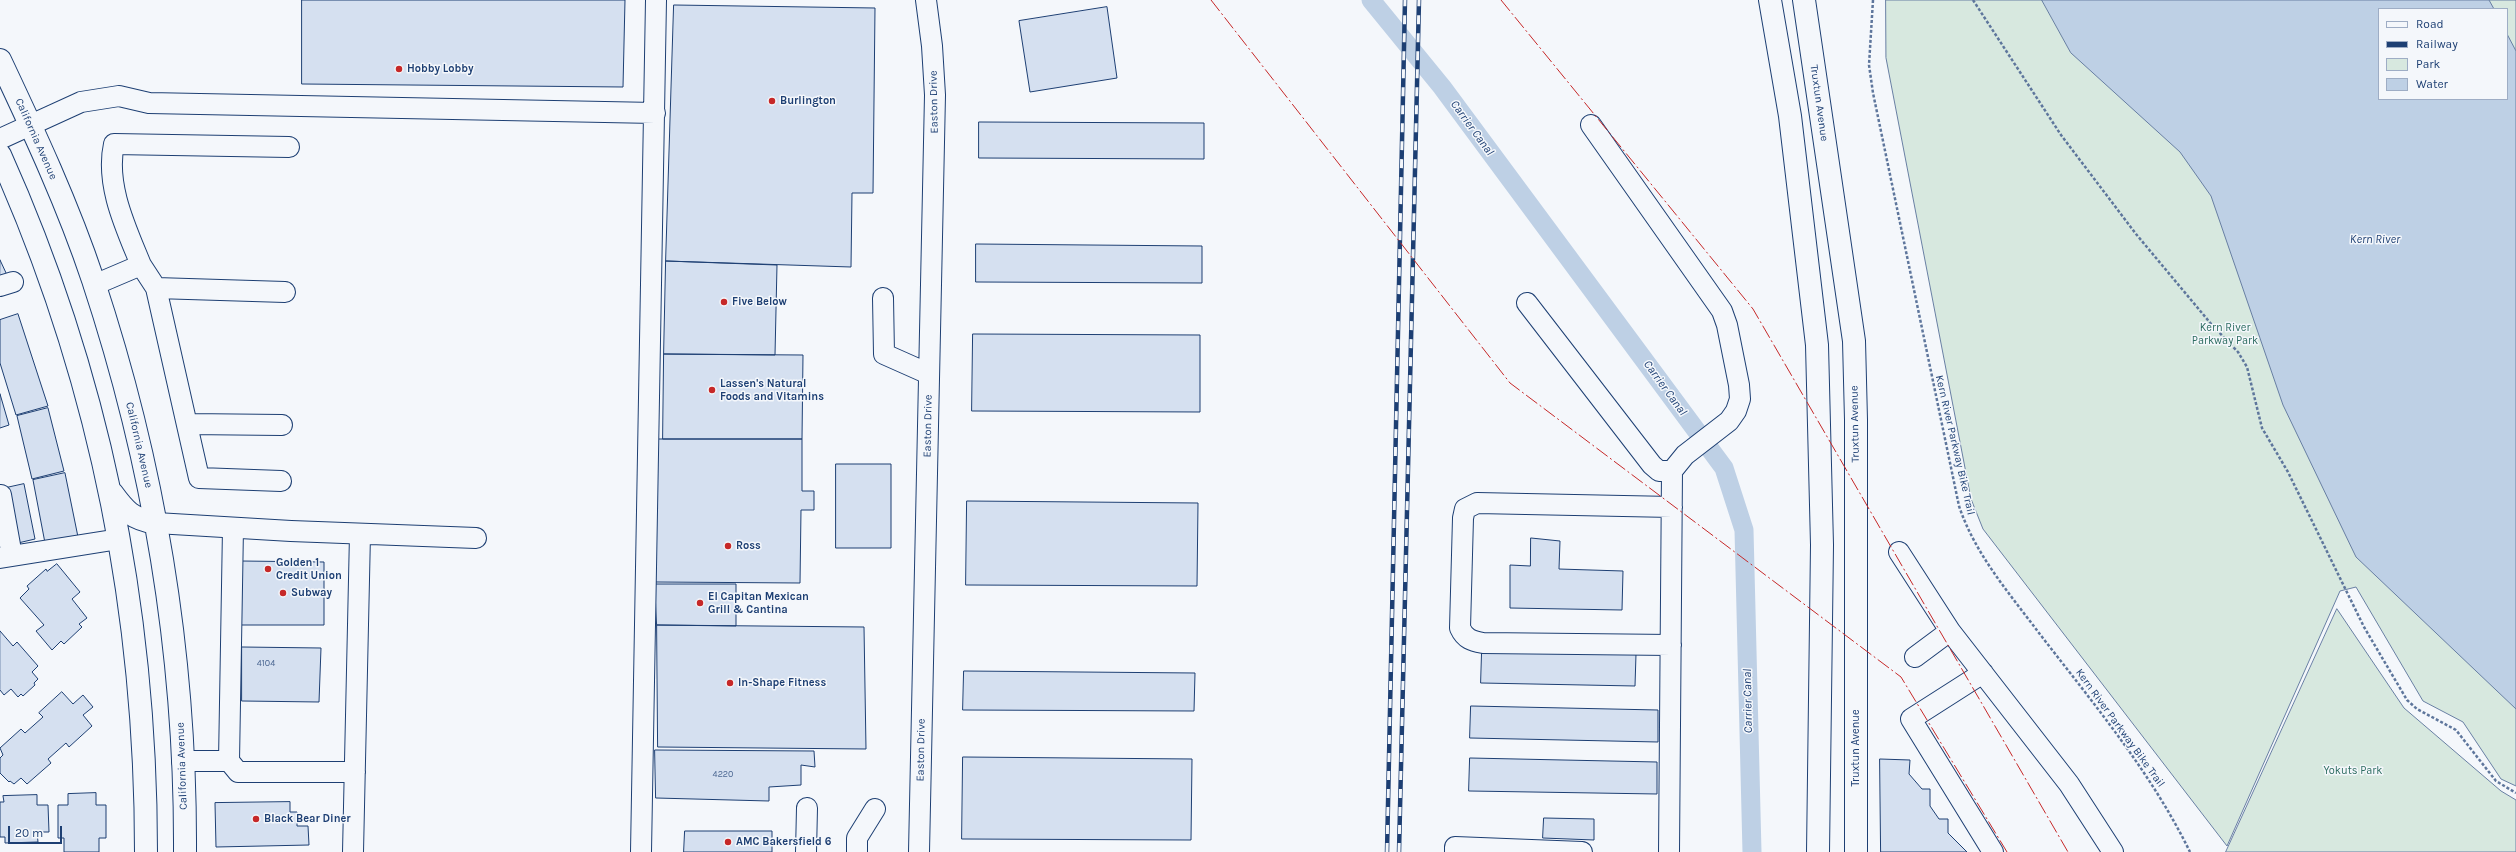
<!DOCTYPE html>
<style>
body{margin:0}
#map{position:relative;width:2516px;height:852px;overflow:hidden;background:#f4f7fb;font-family:Karla,sans-serif}
canvas{display:block}
.legend{position:absolute;left:2378px;top:8px;width:130px;height:92px;box-sizing:border-box;background:#f4f7fb;border:1px solid #9eadc5;margin:0;padding:5px 7px;list-style:none;font-size:12px;color:#1d3f73}
.legend li{display:flex;align-items:center;gap:8px;height:20px}
.legend b{width:20px;border:1px solid #9eadc5}
.scale{position:absolute;left:8px;top:826px;width:54px;height:18px;box-sizing:border-box;border:2px solid #1d3f73;border-top:0;padding-left:5px;font-size:12px;line-height:14px;white-space:nowrap;color:#1d3f73;-webkit-text-stroke:3px #f4f7fb;paint-order:stroke}
</style>
<div id="map">
<canvas width="2516" height="852"></canvas>
<ul class="legend">
<li><b style="height:5px;background:#f4f7fb"></b>Road</li>
<li><b style="height:5px;background:#1d3f73"></b>Railway</li>
<li><b style="height:11px;background:#d7e8df"></b>Park</li>
<li><b style="height:11px;background:#bed0e5"></b>Water</li>
</ul>
<div class="scale">20 m</div>
</div>
<script>
const ctx = document.querySelector('canvas').getContext('2d');
ctx.lineJoin = 'round';
function fillPath(path, color) { ctx.fillStyle = color; ctx.fill(path, 'evenodd'); }
function trace(path, color, width, dash) { ctx.strokeStyle = color; ctx.lineWidth = width; ctx.lineCap = dash ? 'butt' : 'round'; ctx.setLineDash(dash || []); ctx.stroke(path); }
function drawText(font, color, halo, rows, align = 'center') {
  ctx.font = font + ' Karla,sans-serif'; ctx.lineWidth = 3; ctx.setLineDash([]); ctx.textBaseline = 'middle'; ctx.strokeStyle = halo; ctx.fillStyle = color; for (const [text, x, y, turn = 0] of rows) {
    ctx.save(); ctx.translate(x, y); ctx.rotate((+turn || 0) * Math.PI / 180); ctx.textAlign = isNaN(turn) ? turn : align; if (halo) ctx.strokeText(text, 0, 0); ctx.fillText(text, 0, 0); ctx.restore();
  }
}
const green = new Path2D(`
 M1886,0H2516V786L2501,779L2463,722L2423,701L2356,587L2340,591L2227,846L1983,529L1971,499L1886,58ZM2379,9H2507V99H2379Z
 M2337,609L2404,708L2501,791L2516,800V852H2226Z`);
fillPath(green, '#d7e8df');
trace(green, '#687fa3', 1);
const water = new Path2D(`
 M2042,0H2489L2494,9H2379V99H2507V34L2516,51V709L2356,557L2283,405L2211,196L2180,152L2071,53Z`);
fillPath(water, '#bed0e5');
trace(water, '#687fa3', 1);
trace(new Path2D(`
 M1371,0L1442,87L1724,468L1744,530L1752,852`), '#bed0e5', 19);
const building = new Path2D(`
 M302,0H625L623,87L302,84Z
 M674,5L875,8L873,193H852L851,267L666,261Z
 M1107,7L1117,78L1030,92L1019,21Z
 M979,122L1204,123V159L979,158Z
 M976,244L1202,246V283L976,282Z
 M0,260L7,275L0,278Z
 M666,261L777,265L775,355L664,354Z
 M18,314L48,406L16,415L0,363V320Z
 M973,334L1200,335V412L972,411Z
 M664,354L803,355L802,439H663Z
 M0,394L9,425L0,428Z
 M48,408L64,471L32,479L17,416Z
 M655,439H802V491H814V510H801L800,583L655,582Z
 M836,464H891V548H836Z
 M65,473L78,537L45,543L33,480Z
 M24,484L35,539L18,543L6,488Z
 M967,501L1198,503L1197,586L966,585Z
 M1531,538L1560,541L1559,569L1623,571L1622,610L1510,608V565L1530,566Z
 M241,561L324,562V625H241Z
 M57,564L80,592L72,599L87,618L79,624L82,627L64,644L61,641L52,650L36,631L44,625L20,598L29,589L27,586L46,569L47,571Z
 M655,584H736V626L657,625Z
 M657,625L864,627L866,749L658,747Z
 M0,631L13,646L17,642L38,666L32,672L38,679L34,683L35,685L23,696L21,694L18,697L11,689L4,695L0,690Z
 M242,647L321,648L319,702L242,701Z
 M1482,651L1636,654L1635,686L1481,683Z
 M964,671L1195,673L1194,711L963,710Z
 M62,692L73,704L83,695L93,707L83,715L92,726L69,747L66,743L48,759L51,763L27,784L21,778L14,784L10,781L9,782L0,773V758L3,755L0,748L21,729L25,733L43,717L39,713Z
 M1471,706L1658,710V742L1470,738Z
 M655,750L814,751L815,767L801,765V785L769,787V801L656,798Z
 M963,757L1192,759L1191,840L962,839Z
 M1470,758L1657,762V794L1469,791Z
 M1880,759L1910,760L1909,774L1922,789H1930V806L1939,819H1948V833L1967,852H1881Z
 M96,793V805H106V838H99V852H64V838H58V805H68V794Z
 M37,795V805H48L49,832H37L38,842L5,843V837H0V802H4L3,796Z
 M290,802V812H297V826H308L309,845L216,847L215,803Z
 M1544,818L1594,819V840L1543,838Z
 M685,831H772V852H684Z`);
fillPath(building, '#d5e0f0');
trace(building, '#1d3f73', 1);
const minor = new Path2D(`
 M1591,125L1722,311L1727,325L1739,385L1740,399L1736,411L1729,421L1685,455L1672,471L1669,852
 M0,139L81,102L119,96L149,103L655,113
 M141,265C126,228 105,185 114,144L289,147
 M94,285L141,265L156,288L199,478L281,481
 M0,286L13,282
 M156,288L285,292
 M883,298L884,354L929,374
 M1527,303L1652,465L1659,471H1672
 M188,424L282,425
 M1,495L12,556
 M156,523L291,531L476,538
 M233,528L229,761L238,772H355
 M1899,552L1950,631L2069,784L2113,852
 M0,558L119,539
 M1671,645L1483,643C1472,641 1465,639 1460,628L1463,518L1465,509L1477,503L1672,507
 M1915,657L1950,631
 M1983,673L1911,719L1993,852
 M182,761H229
 M353,852L360,534
 M641,852L656,0
 M806,852L807,808
 M857,852V838L875,809
 M919,852L935,95L932,46L926,0
 M1455,852V847L1582,852`);
const major = new Path2D(`
 M1770,0L1790,116L1817,345L1822,545L1818,852
 M1804,0L1854,341L1856,420V852
 M0,60C34,132 68,205 93,280C154,464 186,658 185,852
 M0,155C99,375 146,611 146,852
 M112,493C125,511 132,519 156,523`);
trace(minor, '#1d3f73', 22);
trace(major, '#1d3f73', 24);
trace(new Path2D(`
 M1873,0L1869,65L1873,93L1959,506C1975,554 2009,593 2039,633C2093,703 2151,772 2190,852
 M1973,0L2061,135L2136,234L2212,325L2238,352L2247,367L2262,428L2288,472L2364,627L2407,700L2417,709L2456,730L2496,781L2516,793`), '#5e769c', 2.5, [3, 2]);
trace(minor, '#f4f7fb', 20);
trace(major, '#f4f7fb', 22);
const rail = new Path2D(`
 M1387,852L1405,0
 M1399,852L1419,0`);
trace(rail, '#1d3f73', 4.5);
trace(rail, '#f4f7fb', 3, [9]);
trace(new Path2D(`
 M1211,0L1510,383L1901,677L2007,852
 M1501,0L1753,309L2068,852`), '#c62828', 1, [14, 3, 2, 3]);
for (const [x, y, r, color] of [
 [399,69,4,"#c62828"],
 [772,101,4,"#c62828"],
 [724,302,4,"#c62828"],
 [712,390,4,"#c62828"],
 [728,546,4,"#c62828"],
 [268,569,4,"#c62828"],
 [283,593,4,"#c62828"],
 [700,603,4,"#c62828"],
 [730,683,4,"#c62828"],
 [256,819,4,"#c62828"],
 [728,842,4,"#c62828"]
]) { const dot = new Path2D(); dot.arc(x, y, r, 0, 2 * Math.PI); ctx.fillStyle = color; ctx.fill(dot); trace(dot, '#f4f7fb', 1.5); }
drawText('9px', '#4b6792', null, [
 ["4104",266,663],
 ["4220",723,774]
]);
drawText('bold 11px', '#1d3f73', '#f4f7fb', [
 ["Hobby Lobby",407,69],
 ["Burlington",780,101],
 ["Five Below",732,302],
 ["Lassen's Natural",720,384],
 ["Foods and Vitamins",720,397],
 ["Ross",736,546],
 ["Golden 1",276,563],
 ["Credit Union",276,576],
 ["Subway",291,593],
 ["El Capitan Mexican",708,597],
 ["Grill & Cantina",708,610],
 ["In-Shape Fitness",738,683],
 ["Black Bear Diner",264,819],
 ["AMC Bakersfield 6",736,842]
], 'left');
drawText('11px', '#1d3f73', '#f4f7fb', [
 ["Easton Drive",934,102,-91],
 ["Truxtun Avenue",1819,103,82],
 ["California Avenue",36,139,66],
 ["Truxtun Avenue",1855,424,-91],
 ["Easton Drive",928,426,-89],
 ["California Avenue",139,445,77],
 ["Kern River Parkway Bike Trail",1955,445,77],
 ["Kern River Parkway Bike Trail",2120,728,54],
 ["Truxtun Avenue",1856,748,-90],
 ["Easton Drive",921,750,-89],
 ["California Avenue",182,766,-92]
]);
drawText('11px', '#2c6c60', '#f4f7fb', [
 ["Kern River",2225,328],
 ["Parkway Park",2225,341],
 ["Yokuts Park",2353,771]
]);
drawText('italic 12px', '#1d3f73', '#f4f7fb', [
 ["Carrier Canal",1472,128,54],
 ["Kern River",2375,240],
 ["Carrier Canal",1665,388,54],
 ["Carrier Canal",1748,701,-91]
]);
</script>
